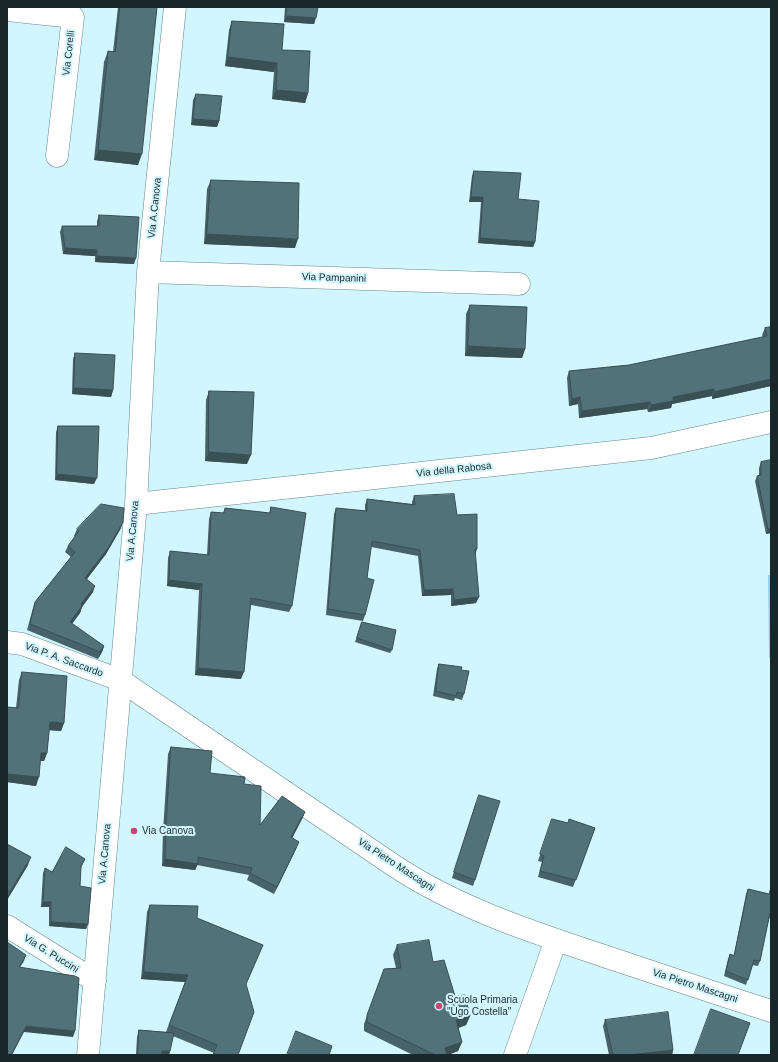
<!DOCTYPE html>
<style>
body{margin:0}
#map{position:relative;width:778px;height:1062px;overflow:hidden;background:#d2f6fe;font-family:Helvetica,sans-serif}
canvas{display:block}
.frame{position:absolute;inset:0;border:8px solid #19272a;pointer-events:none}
</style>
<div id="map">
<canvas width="778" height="1062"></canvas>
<div class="frame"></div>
</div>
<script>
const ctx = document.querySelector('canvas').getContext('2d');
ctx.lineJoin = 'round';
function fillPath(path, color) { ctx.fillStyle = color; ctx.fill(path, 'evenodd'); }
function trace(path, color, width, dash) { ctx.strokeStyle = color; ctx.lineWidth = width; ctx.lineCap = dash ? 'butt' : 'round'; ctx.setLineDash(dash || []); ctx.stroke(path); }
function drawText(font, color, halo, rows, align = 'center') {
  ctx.font = font + ' Helvetica,sans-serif'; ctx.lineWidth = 4; ctx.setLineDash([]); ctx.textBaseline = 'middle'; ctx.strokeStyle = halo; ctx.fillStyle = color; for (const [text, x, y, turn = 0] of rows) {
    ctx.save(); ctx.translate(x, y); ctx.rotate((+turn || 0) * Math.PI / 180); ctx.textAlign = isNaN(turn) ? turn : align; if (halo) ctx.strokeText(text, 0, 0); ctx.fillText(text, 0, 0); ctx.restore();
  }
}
fillPath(new Path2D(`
 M768,575H771V657L769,658Z`), '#89d4e5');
const minor = new Path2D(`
 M7,10L73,17L57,156
 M148,272L519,284
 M136,504L651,448L771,422
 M7,642L22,644L120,680L393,865C456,907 529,931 601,955C658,974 714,993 771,1011
 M7,926L95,981
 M88,1055L136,504L148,272L175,7
 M515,1055L556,940`);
trace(minor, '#65868e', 23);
trace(minor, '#fff', 22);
fillPath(new Path2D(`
 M118,7H157L138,165L94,160L104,62L108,51L113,52Z
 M285,7H318L314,24L284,22Z
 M232,21L282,50L308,93L305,103L272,99L274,72L225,66L229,30Z
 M196,94L219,121L217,127L191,125L193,100Z
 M474,171L518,199L535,242L533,247L478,243L481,202H469L472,176Z
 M211,180L295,248L204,244L207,189Z
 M99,215L134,264L95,262V256L63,254L60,232L62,226H97V221Z
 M470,305L525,349L522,358L465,356L466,314Z
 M771,327V386L712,399V396L672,404L671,408L648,412L647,409L579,418L578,404L569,406L567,378L569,371L629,365L763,337L762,335L765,328Z
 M75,353L113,390L111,397L72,394L73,359Z
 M209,391L247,464L205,461L206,400Z
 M58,426L94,484L55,480L56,432Z
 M771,460V533L766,534L755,481L757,476L759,475V468L761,462Z
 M414,496L457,515L475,555L476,603L451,606V595L422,596L418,556L371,547L367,578L365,615L363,621L326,615L334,514L336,508L365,511V505L367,499L412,504V502Z
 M271,507L292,606L289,612L251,605L241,679L195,675L199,590L167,586L168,558L170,551L207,555L209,519L211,512L223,513L225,508L269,513Z
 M121,528L106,554L87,579L93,592L82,607L80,613L72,624L104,646L102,652L98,659L27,630L33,608L35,602L71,557L65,552L68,546L75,536H74L77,529Z
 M362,622L392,650L390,653L355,642Z
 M439,664L461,670L464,694L462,700L455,698L454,701L433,696L437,669Z
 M22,672L64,723L61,731L49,730L47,753L44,761H40L36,786L7,782V707L16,708L19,680Z
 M171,747L210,773L244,784L260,825L305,812L302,819L292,838L296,849L274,894L247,880L249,875L197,865L195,870L162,866L163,831L168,754Z
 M476,802L475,880L473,886L452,878Z
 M552,819L568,823L569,819L595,828L573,887L538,877L542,862L538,861Z
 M7,844L28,865L7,900Z
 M85,859L81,868L80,886L88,924L86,929L49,926V907H41L43,873L45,868L52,872Z
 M771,885V918H769L760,961L758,966L752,965L746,985L724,976L728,959L730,954L734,955L746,894L748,889L769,894Z
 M150,905L197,918L263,945L246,984L214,1053L173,1036L170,1051L169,1055H136L137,1037L139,1030L166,1032L185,982L141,979L147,912Z
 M397,945L433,962L455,996L470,1016L466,1025L458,1028L462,1042L458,1051L448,1055H413L364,1031V1024L384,969L396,968L393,955Z
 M605,1020L673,1050L672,1055H609L603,1026Z`), '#476269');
fillPath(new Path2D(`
 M286,16L316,18L314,24L284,22Z
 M228,57L277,63L274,72L225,66Z
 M276,90L308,93L305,103L272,99Z
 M193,119L219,121L217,127L191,125Z
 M98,150L142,154L138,165L94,160Z
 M471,197H483L481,202H469Z
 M207,234L298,239L295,248L204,244Z
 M480,238L535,242L533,247L478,243Z
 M65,248L97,250L95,256L63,254Z
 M97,256L136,258L134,264L95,262Z
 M468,346L525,349L522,358L465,356Z
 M771,379V386L712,399L714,392Z
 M74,388L113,390L111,397L72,394Z
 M714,389L712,396L672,404L671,408L648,412L651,405L673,397Z
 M580,397L578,404L569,406L572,399Z
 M650,402L647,409L579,418L582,411Z
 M209,452L251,455L247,464L205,461Z
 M57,474L97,478L94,484L55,480Z
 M123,522L121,528L106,554L83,584L85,578Z
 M771,528V533L766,534L768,529Z
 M475,549H477L475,555Z
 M169,580L202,584L199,590L167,586Z
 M95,586L93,592L82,607L80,613L68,629L70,622L81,604Z
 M453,589L451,595L422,596L424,590Z
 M479,597L476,603L451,606L454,600Z
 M104,646L102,652L98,659L100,652Z
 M198,668L244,672L241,679L195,675Z
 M50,722L64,723L61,731L47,730Z
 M41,753H47L44,761H38Z
 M7,774L39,777L36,786L7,782Z
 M305,812L302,819L289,844L291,837Z
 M299,842L296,849L274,894L277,887Z
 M31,857L28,865L7,900L10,892Z
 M165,859L198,864L195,870L162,866Z
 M43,902H51L49,907H41Z
 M51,922L88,924L86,929L49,926Z
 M26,955L24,961L16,973L19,967Z
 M144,972L188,975L185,982L141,979Z
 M470,1016L466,1025L453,1030L456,1020Z
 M26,1026L75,1031L73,1037L24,1032L12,1055H11Z
 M462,1042L458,1051L448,1055H443L445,1048Z
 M673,1050L672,1055H629Z
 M162,1051H170L169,1055H161Z`), '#395055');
const building = new Path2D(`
 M120,7H157L142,154L98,150L108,51L115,52Z
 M287,7H318L316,18L286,16Z
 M232,21L284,24L282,50L310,51L308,93L276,90L277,63L228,57Z
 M196,94L222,96L219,121L193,119Z
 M474,171L521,173L518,199L539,201L535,242L480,238L483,197H471Z
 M211,180L299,183L298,239L207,234Z
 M99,215L139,217L136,258L97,256V250L65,248L62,226H99Z
 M470,305L527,307L525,349L468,346Z
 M771,327V379L714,392V389L673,397V401L651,405L650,402L582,411L580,397L572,399L569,371L629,365L767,336L765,328Z
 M75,353L115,355L113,390L74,388Z
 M209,391L254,392L251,455L209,452Z
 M58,426H99L97,478L57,474Z
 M771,460V528L768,529L757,476L761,475V462Z
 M454,494L457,515L477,514V549H475L479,597L454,600L453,589L424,590L420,550L372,541L367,578L374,580L365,615L328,609L336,508L367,511V499L415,505L414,496Z
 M101,504L124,508L123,522L108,548L85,578L95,586L81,604L82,606L70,622L104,646L100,652L30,624L35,602L75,552L68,546L79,531L77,529Z
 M271,507L306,513L292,606L251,598L244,672L198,668L202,584L169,580L170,551L209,555L211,512L224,513L225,508L270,513Z
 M362,622L396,630L392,650L357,638Z
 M439,664L462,667L461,670L469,671L464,694L457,692L456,696L436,691Z
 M22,672L67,676L64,723L50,722L47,753H41L39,777L7,774V707L18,708Z
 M171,747L212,751L210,773L245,777L244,784L261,786L260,825L282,796L305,812L291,837L299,842L277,887L250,873L252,868L198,857V864L165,859L166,825Z
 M479,795L500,801L475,880L454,872Z
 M552,819L568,823L569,819L595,828L576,880L540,871L544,856L540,854Z
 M7,844L31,857L10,892L7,890Z
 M66,847L85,859L81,866L80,886L91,888L88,924L51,922V902H43L45,868L52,872Z
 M771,887V913H770L760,961L754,960L748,980L726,971L730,954L734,956L748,889L769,894Z
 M150,905L198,906L197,918L263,945L246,984L254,1012L238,1055H213L217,1045L169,1025L188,975L144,972Z
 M429,940L433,962L444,960L455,996L465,995L470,1016L456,1020L462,1042L445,1048L447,1055H435L367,1022V1015L384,969L401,968L397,945Z
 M7,942L26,955L19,967L75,976L79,978L75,1031L26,1026L11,1055H7Z
 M711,1009L750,1023L738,1055H694Z
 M668,1012L673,1050L629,1055H613L605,1020Z
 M139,1030L174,1033L170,1051H162V1055H138Z
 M296,1031L332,1046L329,1055H287Z`);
fillPath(building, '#52727a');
trace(building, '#395055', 1);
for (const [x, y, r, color] of [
 [134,831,4,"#d04371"],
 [439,1006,4,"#d04371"]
]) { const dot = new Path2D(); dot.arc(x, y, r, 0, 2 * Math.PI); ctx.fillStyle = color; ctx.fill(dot); trace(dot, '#d2f6fe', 1.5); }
drawText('10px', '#19272a', '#d2f6fe', [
 ["Via Corelli",69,53,-84],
 ["Via A.Canova",155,208,-84],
 ["Via Pampanini",334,278,2],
 ["Via della Rabosa",454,470,-6],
 ["Via A.Canova",133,531,-85],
 ["Via P. A. Saccardo",64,660,20],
 ["Via A.Canova",105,854,-85],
 ["Via Pietro Mascagni",396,865,33],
 ["Via G. Puccini",51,954,32],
 ["Via Pietro Mascagni",695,986,18]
]);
drawText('10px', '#19272a', '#d2f6fe', [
 ["Via Canova",142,831],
 ["Scuola Primaria",447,1000],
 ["\"Ugo Costella\"",447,1012]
], 'left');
</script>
